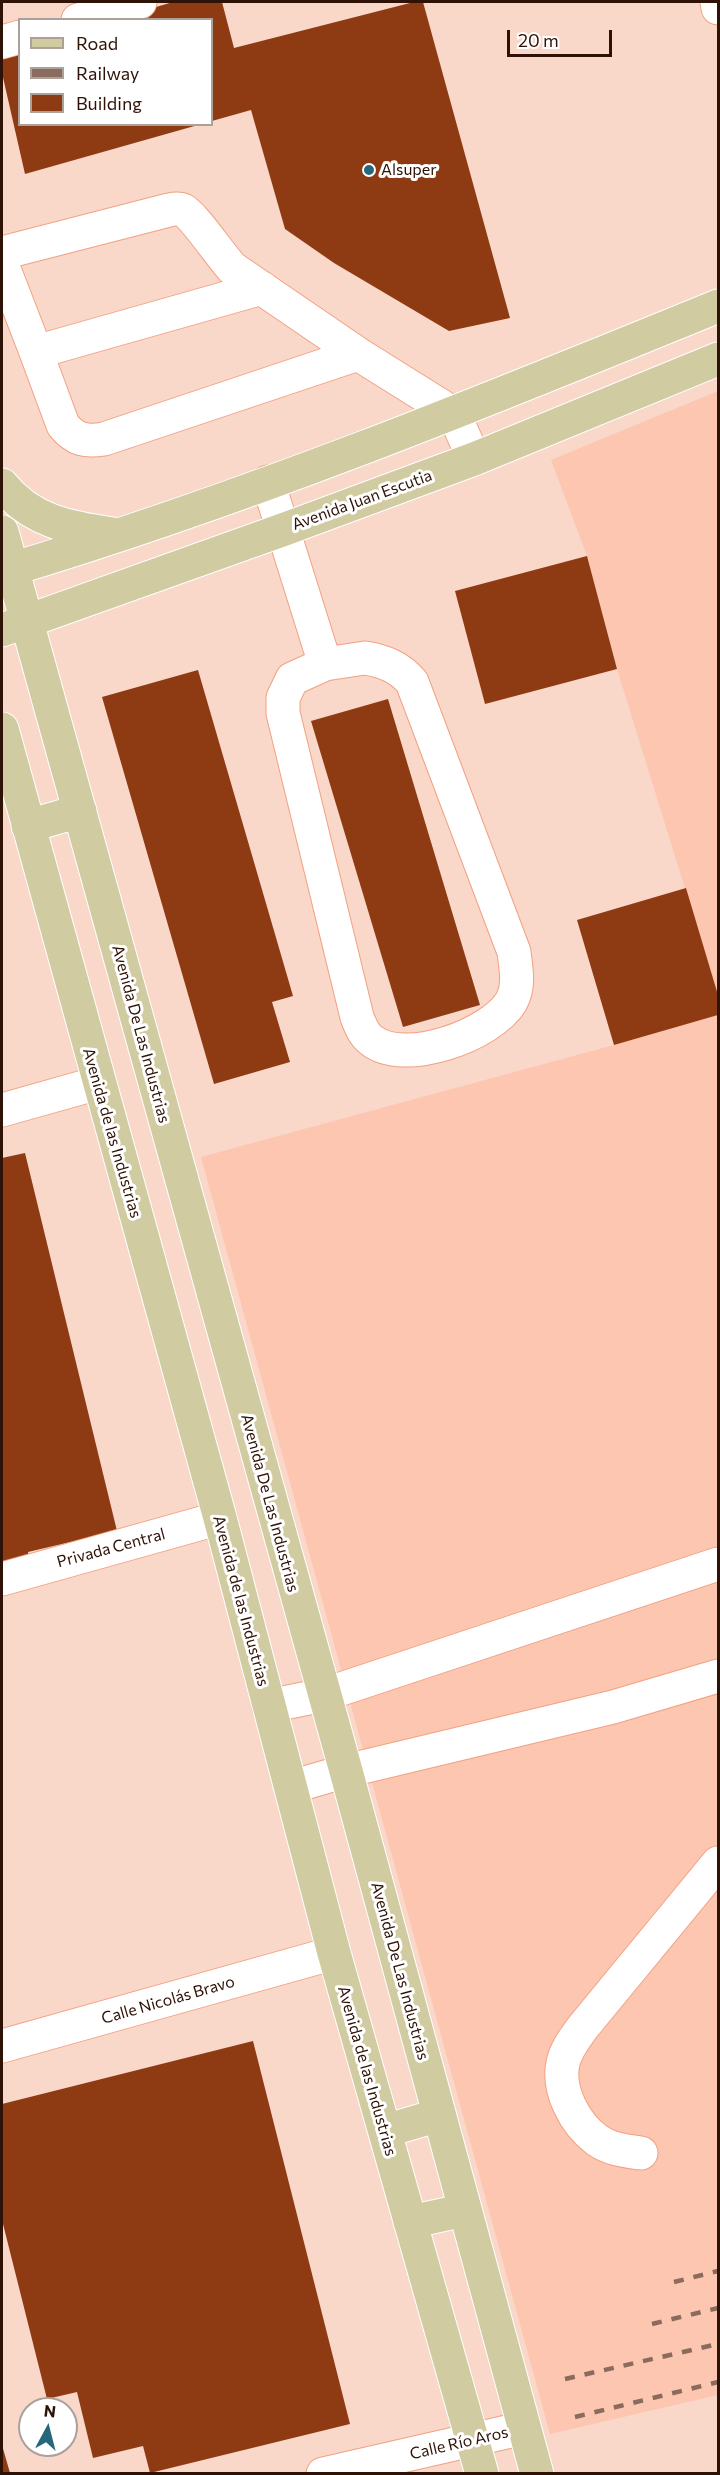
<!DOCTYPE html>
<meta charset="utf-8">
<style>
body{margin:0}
#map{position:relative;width:720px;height:2475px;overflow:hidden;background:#f9d7c9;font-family:Commissioner,sans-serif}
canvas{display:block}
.frame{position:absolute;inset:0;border:3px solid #2f1206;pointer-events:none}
.legend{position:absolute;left:18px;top:18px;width:195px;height:108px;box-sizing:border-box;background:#fff;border:2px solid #aca09b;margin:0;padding:8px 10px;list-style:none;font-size:18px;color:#2f1206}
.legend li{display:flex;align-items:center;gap:12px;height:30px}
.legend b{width:30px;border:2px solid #aca09b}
.north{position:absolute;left:18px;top:2397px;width:60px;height:60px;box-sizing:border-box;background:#fff;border:2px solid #aca09b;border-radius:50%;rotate:7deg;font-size:16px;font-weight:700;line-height:24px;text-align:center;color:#2f1206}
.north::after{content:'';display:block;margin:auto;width:21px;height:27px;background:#27677c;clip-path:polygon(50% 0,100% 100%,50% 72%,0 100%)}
.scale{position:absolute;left:507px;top:30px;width:105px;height:27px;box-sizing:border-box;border:3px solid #2f1206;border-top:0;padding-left:8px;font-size:18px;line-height:21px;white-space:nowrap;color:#2f1206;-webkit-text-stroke:4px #fff;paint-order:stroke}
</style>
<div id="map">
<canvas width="720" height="2475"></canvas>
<div class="frame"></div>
<ul class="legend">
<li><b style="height:8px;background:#d0cba1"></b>Road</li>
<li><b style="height:8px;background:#8a6b5e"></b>Railway</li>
<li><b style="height:16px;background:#8e3b14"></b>Building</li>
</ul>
<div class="north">N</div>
<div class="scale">20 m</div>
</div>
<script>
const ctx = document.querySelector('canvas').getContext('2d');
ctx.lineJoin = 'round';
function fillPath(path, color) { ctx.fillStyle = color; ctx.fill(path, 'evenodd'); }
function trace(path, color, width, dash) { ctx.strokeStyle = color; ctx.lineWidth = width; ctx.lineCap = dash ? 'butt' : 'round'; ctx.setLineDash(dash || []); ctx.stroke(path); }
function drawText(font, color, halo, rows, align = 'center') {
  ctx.font = font + ' Commissioner,sans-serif'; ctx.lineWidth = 6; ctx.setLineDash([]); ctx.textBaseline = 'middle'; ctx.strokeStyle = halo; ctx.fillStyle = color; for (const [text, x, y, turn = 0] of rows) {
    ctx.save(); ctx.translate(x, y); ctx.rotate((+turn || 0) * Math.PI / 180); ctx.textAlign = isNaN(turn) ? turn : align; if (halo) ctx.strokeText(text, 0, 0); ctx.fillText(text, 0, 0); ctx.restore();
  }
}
fillPath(new Path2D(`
 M718,391V995L617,669L587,556L551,460Z
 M718,1015V2395L550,2434L201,1157L614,1045Z`), '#fdc6b0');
fillPath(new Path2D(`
 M173,2H222L234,48L414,2H423L510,318L449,331L334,263L285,229L251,110L212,121V20H112Z
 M20,45V124L198,125L25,174L2,73V50Z
 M587,556L617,669L485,704L455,591Z
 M198,670L293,996L272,1002L290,1062L214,1084L102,697Z
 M388,699L480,1005L403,1027L311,721Z
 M686,888L718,995V1015L614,1045L577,920Z
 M25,1153L117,1531L28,1552L30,1563L2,1570V1158Z
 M253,2041L350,2424L150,2473L143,2446L93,2458L77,2392L47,2399L2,2220V2104Z
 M2,2445L10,2473L6,2474H2Z`), '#8e3b14');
const minor = new Path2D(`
 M717,2L718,8
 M78,20L140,2
 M2,42L20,37
 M2,253L169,210C174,209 178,208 183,210C194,216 221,256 232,268L358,354L454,414L474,459
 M2,264L36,352
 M262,288L36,352L63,425C75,440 86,442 104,439L358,354
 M268,482L325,664
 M365,658C384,661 399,667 412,682L514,952C516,969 520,986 511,1002C491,1035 404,1067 371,1040C364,1035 360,1025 357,1017L283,713V698L292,679L325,664Z
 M2,1110L98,1083
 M2,1579L220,1518
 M269,1706L323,1695L718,1564
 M291,1787L346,1771L613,1707L718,1676
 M2,2046L334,1953
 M641,2153C626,2151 609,2149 597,2140C575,2124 557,2090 563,2063C566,2049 575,2038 583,2027L718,1863
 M323,2474L524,2428`);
const major = new Path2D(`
 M2,485C31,521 69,528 113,534
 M2,532L346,1771L537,2474
 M2,572C246,499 483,402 718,306
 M2,630L285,529L474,459L718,359
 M2,729L220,1518L334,1953L482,2474
 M28,826L80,811
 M385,2131L439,2115
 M410,2222L465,2210`);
trace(minor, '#f2a180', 35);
trace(major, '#fff', 35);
trace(minor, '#fff', 33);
trace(major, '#d0cba1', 33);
trace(new Path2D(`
 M674,2282L718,2271
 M652,2324L718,2308
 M565,2379L718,2344
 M575,2417L718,2382`), '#8a6b5e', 4.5, [10, 10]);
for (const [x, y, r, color] of [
 [369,170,6,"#27677c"]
]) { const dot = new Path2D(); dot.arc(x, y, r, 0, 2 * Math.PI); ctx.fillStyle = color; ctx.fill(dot); trace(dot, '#fff', 2); }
drawText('16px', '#2f1206', '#fff', [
 ["Alsuper",381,170]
], 'left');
drawText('16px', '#2f1206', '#fff', [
 ["Avenida Juan Escutia",362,500,-20],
 ["Avenida De Las Industrias",141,1034,75],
 ["Avenida de las Industrias",112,1133,74],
 ["Avenida De Las Industrias",270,1503,75],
 ["Privada Central",111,1548,-15],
 ["Avenida de las Industrias",241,1601,75],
 ["Avenida De Las Industrias",400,1971,75],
 ["Calle Nicolás Bravo",168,2000,-16],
 ["Avenida de las Industrias",367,2071,74],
 ["Calle Río Aros",459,2443,-13]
]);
</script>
